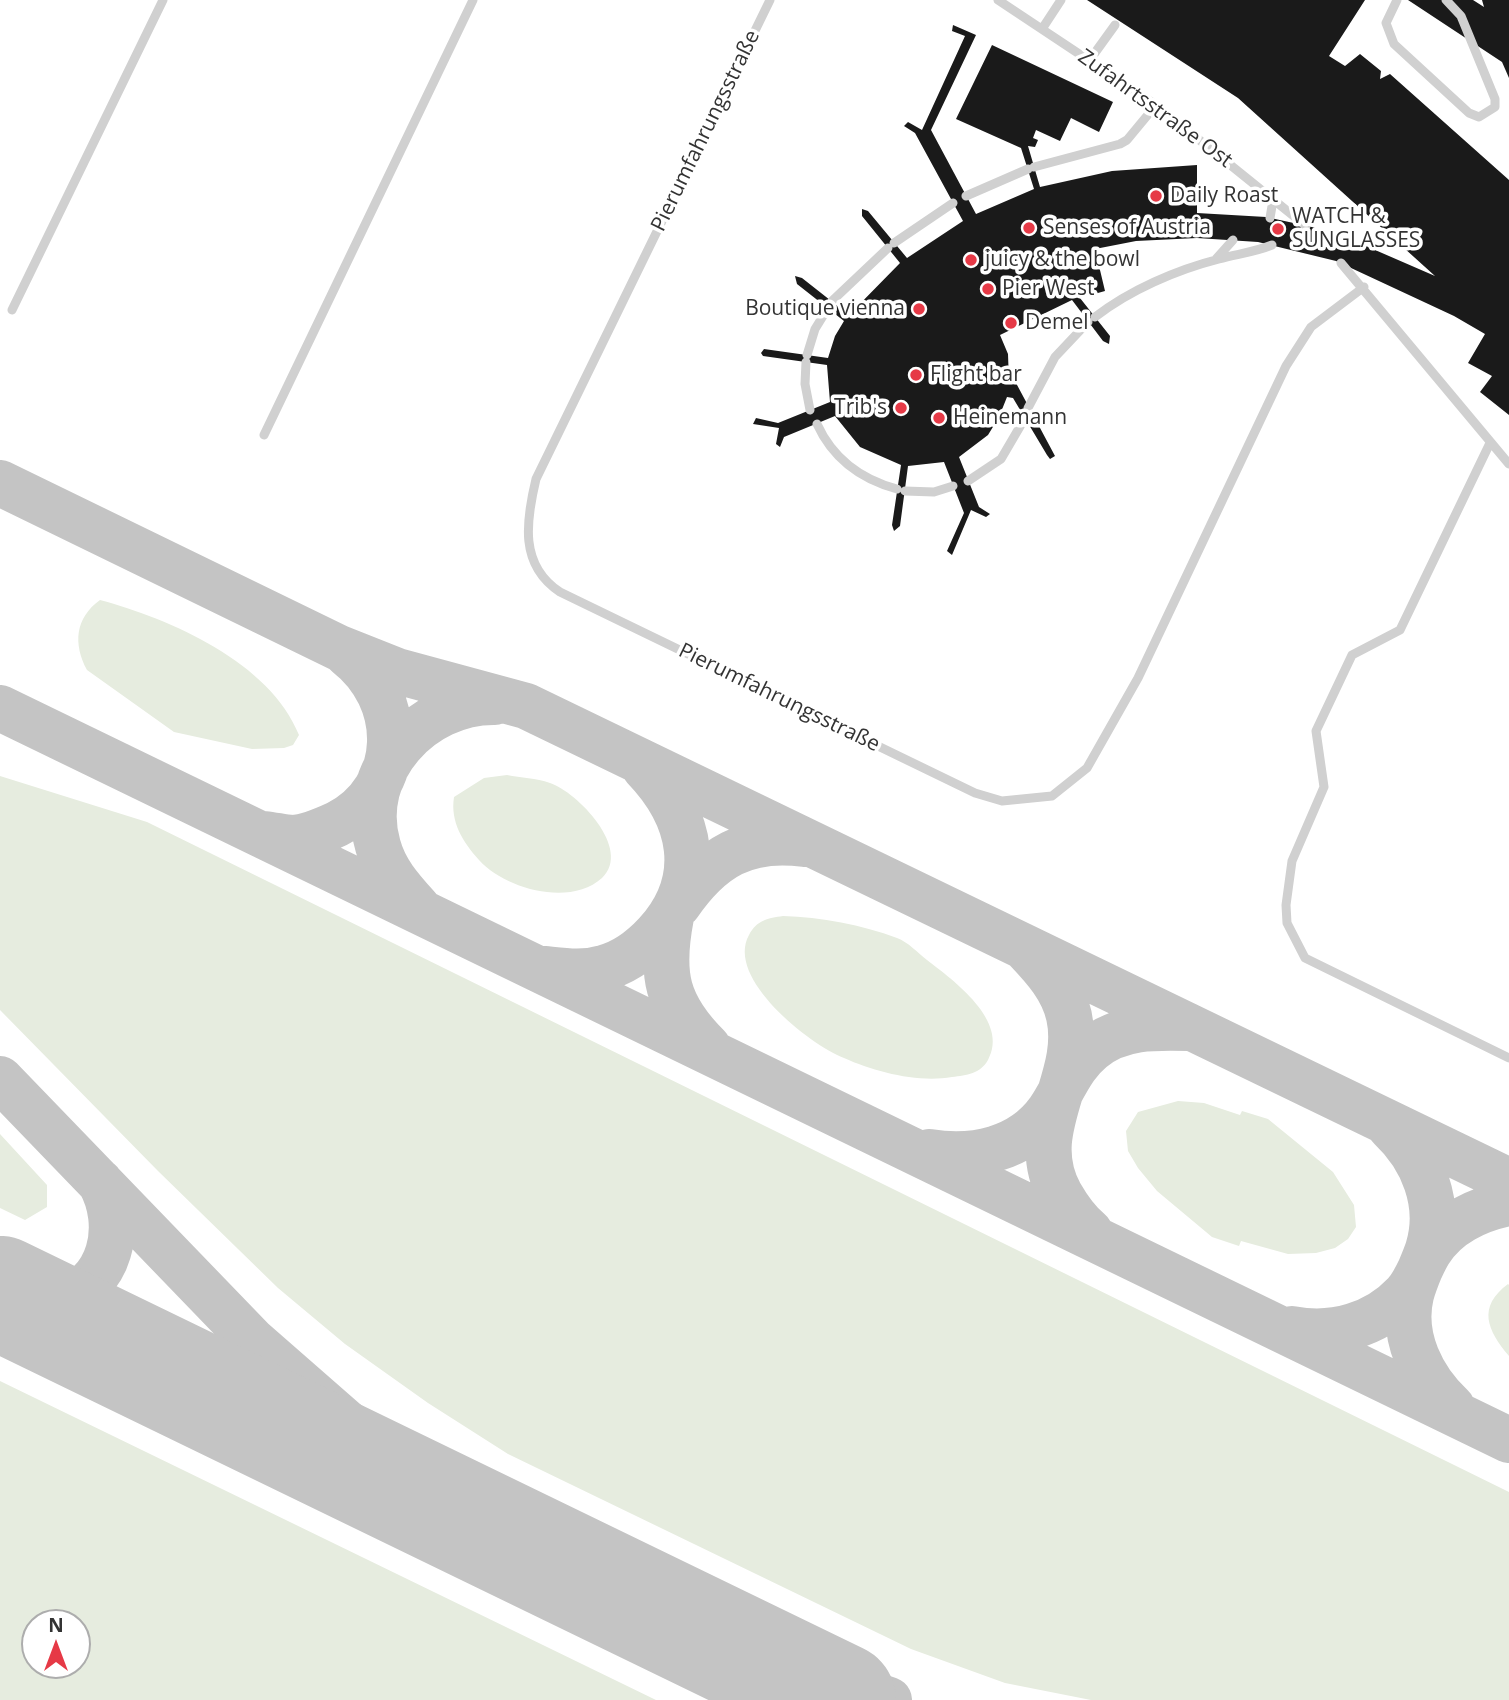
<!DOCTYPE html>
<meta charset="utf-8">
<style>
body{margin:0}
#map{position:relative;width:1509px;height:1700px;overflow:hidden;background:#fff;font-family:"Open Sans",sans-serif}
canvas{display:block}
.north{position:absolute;left:21px;top:1609px;width:70px;height:70px;box-sizing:border-box;background:#fff;border:2px solid #adadad;border-radius:50%;rotate:0deg;font-size:19px;font-weight:700;line-height:28px;text-align:center;color:#333}
.north::after{content:'';display:block;margin:auto;width:24px;height:32px;background:#e63946;clip-path:polygon(50% 0,100% 100%,50% 72%,0 100%)}
</style>
<div id="map">
<canvas width="1509" height="1700"></canvas>
<div class="north">N</div>
</div>
<script>
const ctx = document.querySelector('canvas').getContext('2d');
ctx.lineJoin = 'round';
function fillPath(path, color) { ctx.fillStyle = color; ctx.fill(path, 'evenodd'); }
function trace(path, color, width, dash) { ctx.strokeStyle = color; ctx.lineWidth = width; ctx.lineCap = dash ? 'butt' : 'round'; ctx.setLineDash(dash || []); ctx.stroke(path); }
function drawText(font, color, halo, rows, align = 'center') {
  ctx.font = font + ' "Open Sans",sans-serif'; ctx.lineWidth = 7; ctx.setLineDash([]); ctx.textBaseline = 'middle'; ctx.strokeStyle = halo; ctx.fillStyle = color; for (const [text, x, y, turn = 0] of rows) {
    ctx.save(); ctx.translate(x, y); ctx.rotate((+turn || 0) * Math.PI / 180); ctx.textAlign = isNaN(turn) ? turn : align; if (halo) ctx.strokeText(text, 0, 0); ctx.fillText(text, 0, 0); ctx.restore();
  }
}
fillPath(new Path2D(`
 M100,600C170,619 270,662 299,735L293,745L284,748L252,749L174,732L87,670C73,644 75,618 100,600Z
 M507,775C521,778 536,778 550,783C577,792 633,849 602,878C570,907 505,889 479,860C463,842 450,822 454,797L484,778Z
 M0,776L147,822L1509,1492V1700H1091L1005,1683L911,1649L508,1454L428,1403L345,1344L278,1288L158,1171L0,1010Z
 M783,916C821,917 862,925 897,938C908,942 918,953 927,960C953,980 1010,1021 988,1060C980,1074 967,1075 952,1077C918,1083 875,1072 844,1058C809,1044 725,978 749,935C757,920 768,918 783,916Z
 M1178,1101L1204,1103L1240,1115L1242,1111L1268,1119L1333,1172L1354,1205L1356,1227L1348,1239L1335,1248L1316,1253L1288,1254L1241,1241L1239,1246L1212,1237L1157,1191L1138,1168L1128,1151L1126,1131L1138,1112Z
 M0,1134L47,1185V1207L25,1220L0,1208Z
 M1508,1284L1509,1285V1356C1487,1330 1477,1307 1508,1284Z
 M0,1381L656,1700H0ZM35,1623H77V1665H35Z`), '#e6ecdf');
trace(new Path2D(`
 M0,483L339,648L397,671L526,706L1509,1181
 M0,708L1509,1440
 M264,834C273,835 282,837 291,838C306,838 324,830 337,824C407,788 405,699 347,654
 M678,905C711,857 746,836 805,844
 M419,909C402,890 385,872 378,846C356,771 422,701 495,702
 M671,917C660,974 666,1005 708,1047
 M1026,949C1045,969 1063,989 1069,1016C1083,1079 1025,1130 1060,1194C1068,1208 1078,1222 1090,1232
 M544,969C564,971 583,974 603,968C624,963 642,949 656,934C706,879 692,817 644,767
 M0,1079L252,1340L348,1424L453,1499L566,1567
 M1390,1127C1423,1158 1442,1204 1428,1249C1423,1264 1415,1279 1411,1295C1401,1337 1422,1379 1452,1407
 M929,1152C973,1159 1021,1150 1049,1111C1064,1089 1071,1066 1092,1049C1120,1026 1155,1027 1189,1028
 M0,1292C19,1299 38,1305 58,1300C112,1286 124,1225 100,1182
 M1292,1329C1333,1337 1376,1325 1405,1294C1416,1282 1421,1265 1429,1252C1446,1224 1478,1209 1509,1203
 M711,1638L889,1700`), '#c4c4c4', 46);
trace(new Path2D(`
 M0,1293L839,1700`), '#c4c4c4', 114);
fillPath(new Path2D(`
 M1087,0H1365L1329,56L1345,66L1360,54L1381,71L1380,79L1390,74L1509,180V415L1480,392L1492,376L1468,363L1485,334L1454,316L1336,261L1258,242L1197,238L1136,241L1095,249L1105,291L1080,298L1110,336L1109,344L1103,341L1072,300L1000,335L1008,354L1009,382L1016,383L1055,456L1050,459L1047,455L1013,398L1007,397L999,417L988,435L959,457L979,507L990,514L986,517L971,510L952,555L947,551L964,513L944,462L908,466L900,526L894,531L892,525L901,465L860,447L835,416L784,437L780,447L776,444L779,428L753,424L756,418L778,423L830,402L827,365L763,356L761,353L764,349L828,358L835,336L844,321L797,284L795,276L802,278L849,315L900,263L862,216V209L868,211L907,258L963,221L915,133L904,126L908,122L922,130L965,36L952,31L953,25L976,35L931,130L976,214L1034,189L1021,148L956,119L992,45L1113,102L1099,132L1071,118L1060,141L1036,130L1033,138L1038,140L1035,147L1028,146L1040,187L1112,171L1197,165V213L1266,217L1312,227L1359,243L1435,276L1238,98Z
 M1408,0H1473L1484,7L1482,0H1509V78L1502,62Z`), '#1a1a1a');
trace(new Path2D(`
 M770,0L536,479C526,521 519,565 560,592L975,793L1002,801L1052,796L1087,768L1138,678L1286,366L1311,327L1364,287
 M998,0L1156,105L1306,226
 M1397,0L1386,23L1394,44L1469,113L1479,117L1495,107V99L1461,16L1446,0
 M1042,29L1061,0
 M1089,61L1115,25
 M1034,167L1120,144L1127,140L1156,105
 M966,196L1028,169
 M1270,218L1273,200
 M894,243L953,203
 M1216,259L1233,240
 M1341,263L1509,464
 M832,301L888,248
 M12,310L163,0
 M1095,317C1130,290 1176,270 1219,259C1237,254 1255,252 1272,245
 M807,355L815,329L828,308
 M806,362L805,384L810,410
 M1028,408L1055,357L1088,322
 M817,424C833,459 860,479 897,489
 M264,435L473,0
 M1490,443L1400,630L1352,655L1316,731L1324,787L1292,861L1286,905L1287,923L1305,958L1509,1058
 M968,481L1001,459L1025,418
 M905,491L934,492L953,486`), '#d0d0d0', 9);
for (const [x, y, r, color] of [
 [1156,196,7,"#e63946"],
 [1029,228,7,"#e63946"],
 [1278,229,7,"#e63946"],
 [971,260,7,"#e63946"],
 [988,289,7,"#e63946"],
 [919,309,7,"#e63946"],
 [1011,323,7,"#e63946"],
 [916,375,7,"#e63946"],
 [901,408,7,"#e63946"],
 [939,418,7,"#e63946"]
]) { const dot = new Path2D(); dot.arc(x, y, r, 0, 2 * Math.PI); ctx.fillStyle = color; ctx.fill(dot); trace(dot, '#fff', 2.5); }
drawText('21px', '#333', '#fff', [
 ["Zufahrtsstraße Ost",1155,109,36],
 ["Pierumfahrungsstraße",706,131,-64],
 ["Pierumfahrungsstraße",779,698,26]
]);
drawText('21px', '#333', '#fff', [
 ["Daily Roast",1170,196],
 ["WATCH &",1292,217],
 ["SUNGLASSES",1292,241],
 ["Senses of Austria",1043,228],
 ["juicy & the bowl",985,260],
 ["Pier West",1002,289],
 ["Boutique vienna",905,309,"right"],
 ["Demel",1025,323],
 ["Flight bar",930,375],
 ["Trib's",887,408,"right"],
 ["Heinemann",953,418]
], 'left');
</script>
